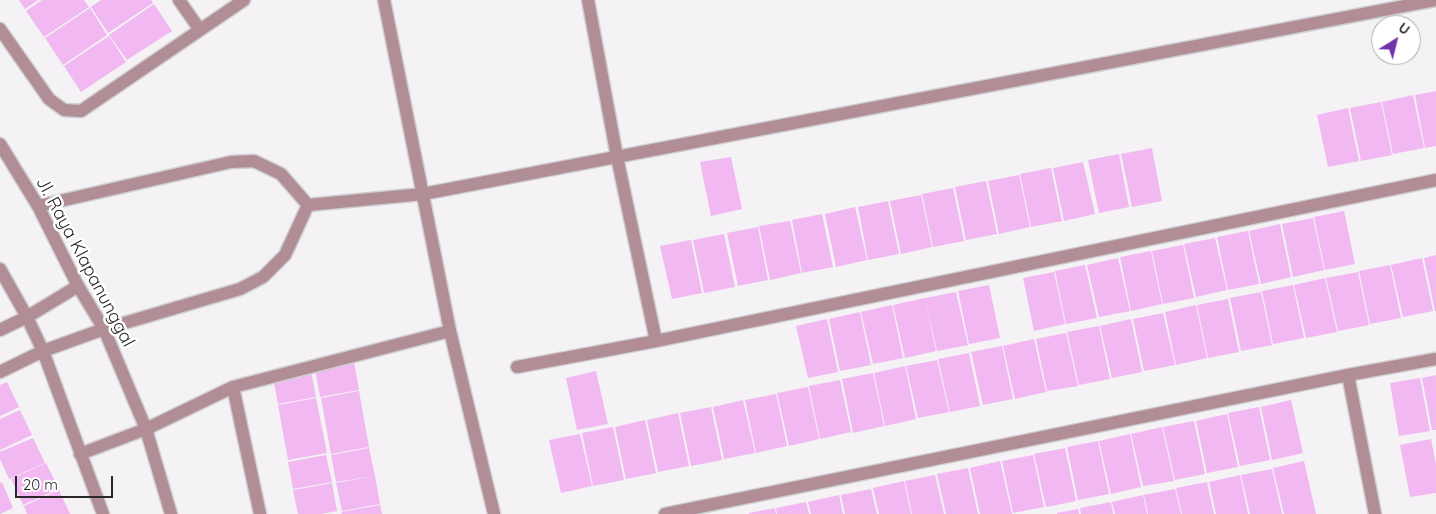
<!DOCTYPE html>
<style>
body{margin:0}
#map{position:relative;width:1436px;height:514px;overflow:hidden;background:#f4f2f5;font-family:Quicksand,sans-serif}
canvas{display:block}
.north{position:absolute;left:1371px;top:15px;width:50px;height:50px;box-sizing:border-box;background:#fff;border:1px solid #a9a9a9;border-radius:50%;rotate:36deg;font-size:14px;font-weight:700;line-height:20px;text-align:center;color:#292829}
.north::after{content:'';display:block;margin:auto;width:18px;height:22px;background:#7133a9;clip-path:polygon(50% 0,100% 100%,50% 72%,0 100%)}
.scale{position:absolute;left:15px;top:476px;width:98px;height:22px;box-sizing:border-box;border:2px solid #292829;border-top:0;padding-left:6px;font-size:15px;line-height:18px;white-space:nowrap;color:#292829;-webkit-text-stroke:4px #fff;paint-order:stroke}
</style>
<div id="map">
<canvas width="1436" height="514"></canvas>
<div class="north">U</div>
<div class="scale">20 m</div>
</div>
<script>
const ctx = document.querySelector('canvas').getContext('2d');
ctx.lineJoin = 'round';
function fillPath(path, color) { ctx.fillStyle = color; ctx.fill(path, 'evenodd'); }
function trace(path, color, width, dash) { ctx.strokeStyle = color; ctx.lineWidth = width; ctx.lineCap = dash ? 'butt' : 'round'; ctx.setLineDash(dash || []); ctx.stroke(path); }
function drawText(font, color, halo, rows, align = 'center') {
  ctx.font = font + ' Quicksand,sans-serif'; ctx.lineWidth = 5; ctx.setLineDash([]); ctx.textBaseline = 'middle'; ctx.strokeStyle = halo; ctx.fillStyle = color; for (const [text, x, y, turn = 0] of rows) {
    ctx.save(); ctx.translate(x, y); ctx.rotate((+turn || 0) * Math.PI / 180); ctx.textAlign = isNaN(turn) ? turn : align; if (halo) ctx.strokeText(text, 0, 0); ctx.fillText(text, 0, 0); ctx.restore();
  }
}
fillPath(new Path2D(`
 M19,0H38L25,9Z
 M42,0H84L89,7L44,37L26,11Z
 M101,0H151L153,3L108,33L91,7Z
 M154,4L172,31L127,60L109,35Z
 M90,8L107,35L63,65L45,38Z
 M109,36L126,62L81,92L64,66Z
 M1436,91V146L1425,148L1415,95Z
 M1413,95L1424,148L1393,154L1382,102Z
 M1381,102L1392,155L1361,161L1350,108Z
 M1348,108L1359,161L1328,167L1317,115Z
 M1152,148L1162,201L1132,207L1121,154Z
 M1119,154L1129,207L1099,213L1088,160Z
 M731,157L742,209L711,216L700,162Z
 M1083,162L1095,214L1064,221L1053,168Z
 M1051,168L1062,221L1031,227L1020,174Z
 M1019,175L1030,227L999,234L988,181Z
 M986,181L997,234L966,240L955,187Z
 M953,188L964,241L933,247L922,194Z
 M921,195L932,247L901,254L890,201Z
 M888,201L899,254L868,260L858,207Z
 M855,207L867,260L836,267L825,214Z
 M1344,211L1355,264L1325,270L1314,217Z
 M822,214L833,267L802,273L792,220Z
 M1313,218L1324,270L1293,277L1282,224Z
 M790,221L801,273L770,280L759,226Z
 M1280,224L1291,277L1261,284L1249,231Z
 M758,227L768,280L738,286L727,233Z
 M1248,231L1259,284L1228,290L1217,237Z
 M724,234L735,287L704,293L693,240Z
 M1215,238L1227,290L1196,297L1184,244Z
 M691,240L702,293L672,299L660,246Z
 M1183,245L1194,298L1163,304L1152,251Z
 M1151,251L1162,304L1131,311L1120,257Z
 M1436,255V311H1435L1424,258Z
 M1118,258L1130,311L1099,317L1087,265Z
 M1422,258L1433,311L1403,317L1391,265Z
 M1085,265L1097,318L1066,324L1055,271Z
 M1390,265L1401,318L1370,324L1359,271Z
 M1054,272L1065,324L1034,331L1023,278Z
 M1358,272L1369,325L1338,331L1326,278Z
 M1325,278L1337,332L1306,338L1294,285Z
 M989,285L1000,338L969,344L958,291Z
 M1293,285L1304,338L1273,344L1262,291Z
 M956,292L968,345L937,351L925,298Z
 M1261,292L1272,345L1241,351L1230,298Z
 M925,298L936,351L905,358L893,305Z
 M1228,299L1239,352L1208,358L1197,305Z
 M892,305L903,358L873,364L861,312Z
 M1196,305L1207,358L1176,365L1165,312Z
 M860,312L871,365L840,371L829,319Z
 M1163,313L1175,365L1144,371L1133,319Z
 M827,319L838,372L808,378L796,326Z
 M1131,319L1142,372L1112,378L1100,326Z
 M1099,326L1110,379L1079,385L1067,332Z
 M1066,333L1078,386L1047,391L1036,339Z
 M1034,339L1046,392L1015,399L1003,346Z
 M1002,346L1013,399L983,405L971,352Z
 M969,353L980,406L950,412L938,359Z
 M937,360L949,412L918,418L906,366Z
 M354,362L359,390L320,397L315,369Z
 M905,366L916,419L885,426L874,373Z
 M311,371L316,397L278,404L273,378Z
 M596,371L608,424L577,430L566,378Z
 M873,373L884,426L853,433L842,379Z
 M1436,375V430H1432L1422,378Z
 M1420,378L1430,431L1399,436L1390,383Z
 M840,380L851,432L820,439L809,386Z
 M7,382L19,407L0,416V385Z
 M808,387L819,439L789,446L777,393Z
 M359,391L369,447L331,454L321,398Z
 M776,394L787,446L756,453L745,400Z
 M316,398L327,453L288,460L278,405Z
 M743,400L755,453L724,459L713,407Z
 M1291,400L1303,453L1272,460L1261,407Z
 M711,407L722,460L691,466L680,413Z
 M1259,407L1270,460L1240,466L1228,413Z
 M20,410L32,435L0,450V419Z
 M678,413L689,466L658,472L647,420Z
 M1227,414L1238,467L1207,473L1196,421Z
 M645,420L656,473L626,479L615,427Z
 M1194,421L1205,474L1175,480L1163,427Z
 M613,427L624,480L593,486L582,433Z
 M1162,427L1174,481L1143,486L1131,434Z
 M580,434L592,486L561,493L549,440Z
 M1130,434L1141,487L1111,494L1099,441Z
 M33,438L45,463L9,479L0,459V452Z
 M1431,439L1436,464V493L1410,497L1400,445Z
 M1098,441L1109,494L1078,500L1067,447Z
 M369,448L375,476L336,482L331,455Z
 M1065,448L1076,501L1046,507L1034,454Z
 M326,455L332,482L293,489L288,462Z
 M1033,455L1044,507L1013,513L1002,461Z
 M1000,461L1012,514H980L970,468Z
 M1304,461L1316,514H1284L1273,468Z
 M46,463L59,489L23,505L11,479Z
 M968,468L978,514H946L937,474Z
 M1272,469L1282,514H1250L1241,475Z
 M935,475L944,514H912L905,481Z
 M1240,475L1248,514H1216L1209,482Z
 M375,476L380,504L342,511L336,483Z
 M904,481L911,514H879L873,488Z
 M2,482L13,508L0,514V483Z
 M1207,482L1214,514H1182L1176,488Z
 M332,483L337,511L321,514H298L293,490Z
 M871,489L877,514H845L841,495Z
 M1175,489L1181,514H1148L1144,495Z
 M59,490L70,514H27L24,506Z
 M839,495L843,514H811L808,502Z
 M1143,495L1147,514H1115L1112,502Z
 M806,502L809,514H777L776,508Z
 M1111,502L1113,514H1081L1080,508Z
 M380,505L382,514H342L341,512Z
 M775,508L776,514H749V513Z
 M1078,509L1079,514H1057V513Z`), '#f1b8f1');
const minor = new Path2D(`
 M179,0L200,30
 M384,0L450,331L494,514
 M588,0L617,157L656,341
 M0,29L49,99L64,110L81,111L244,0
 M308,205L423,194L1436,0
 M38,206L231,162L254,161L281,174L308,205
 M0,269L27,317L43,351L103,514
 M0,330L27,317L78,286
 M517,367L656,341L1436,180
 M0,372L43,351L104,329L240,289L263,277L285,255L308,205
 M1348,375L1375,514
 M233,387L260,514
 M80,454L146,429L233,387L450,331
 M665,514L1348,375L1436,359`);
const tertiary = new Path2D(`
 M0,144L38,206L78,286L104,329L146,429L171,514`);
trace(minor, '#cfced0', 15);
trace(tertiary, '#cfced0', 15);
trace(minor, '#b18d96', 12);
trace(tertiary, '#b18d96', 12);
drawText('18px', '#292829', '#fff', [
 ["Jl. Raya Klapanunggal",85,262,62]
]);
</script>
